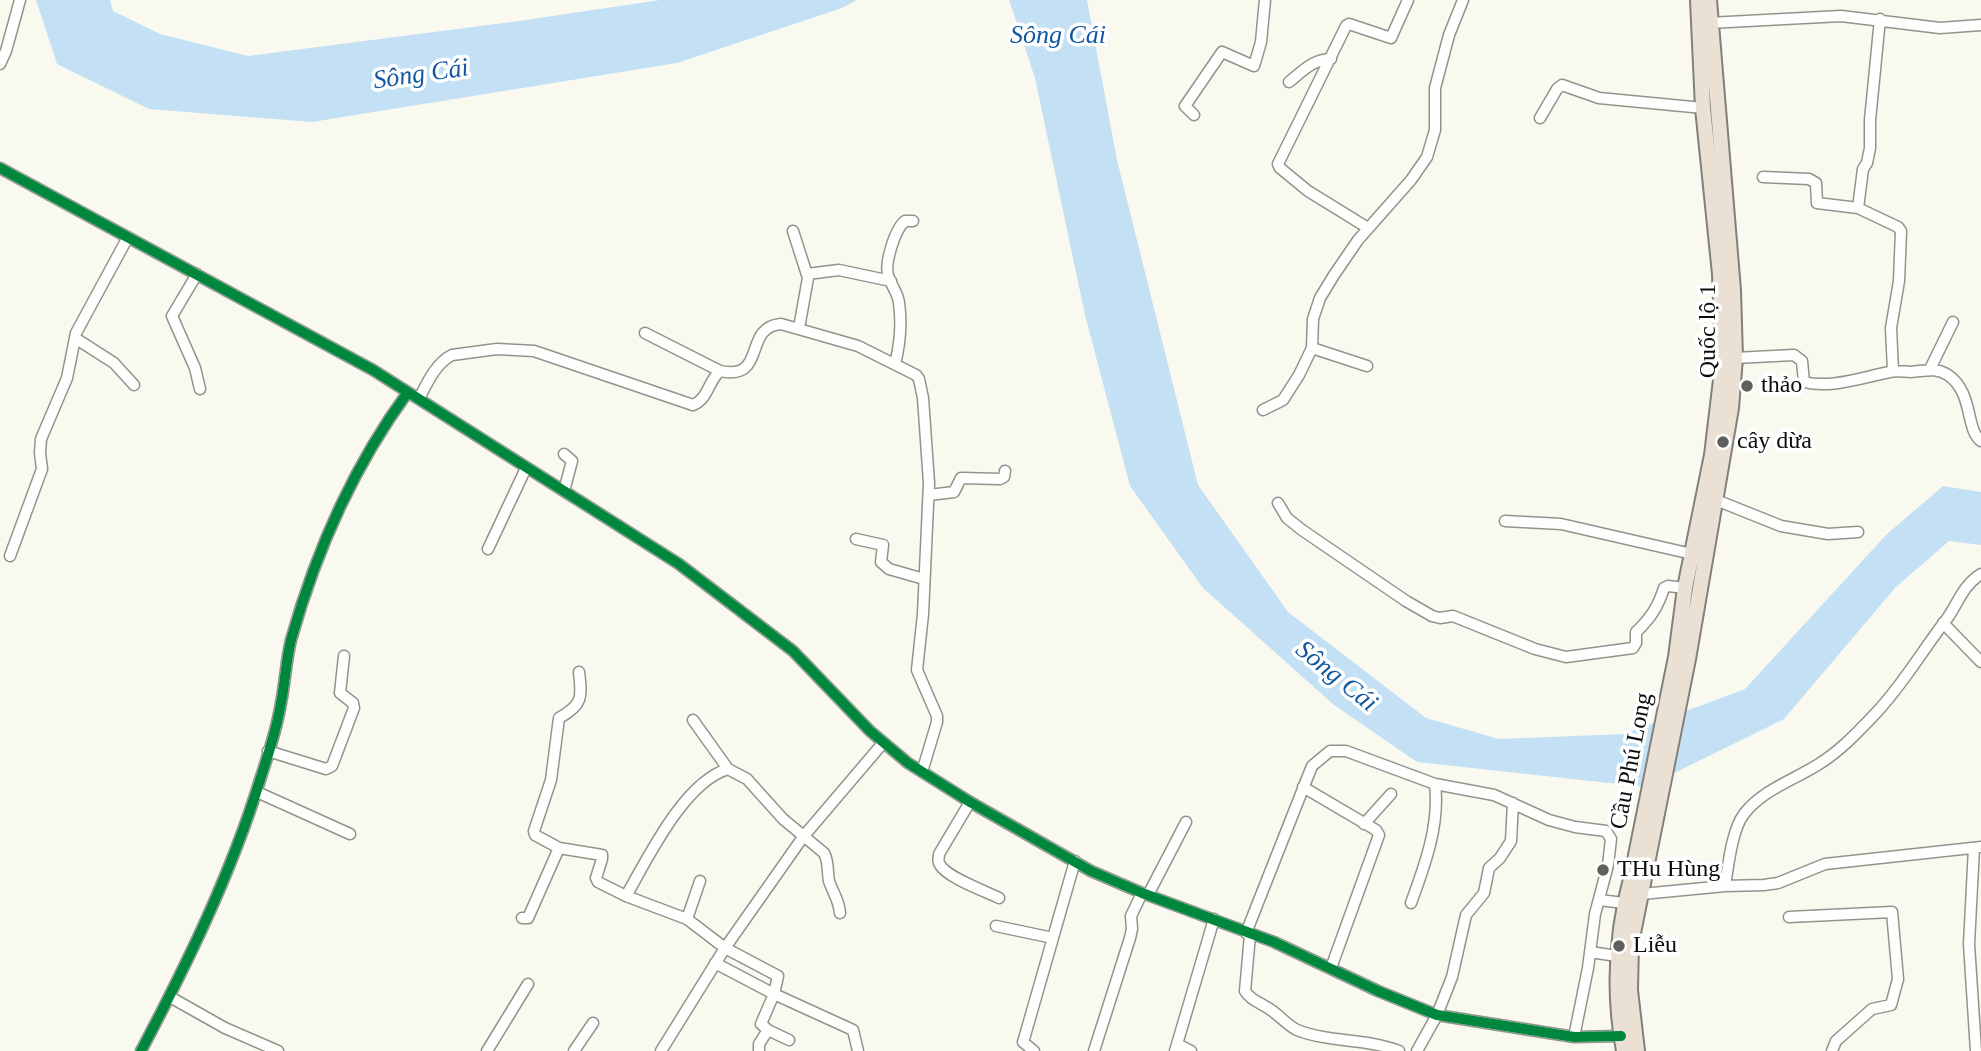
<!DOCTYPE html>
<meta charset="utf-8">
<style>
body{margin:0}
canvas{display:block;background:#faf9ef}
</style>
<canvas width="1981" height="1051"></canvas>
<script>
const ctx = document.querySelector('canvas').getContext('2d');
ctx.lineJoin = 'round';
function fillPath(path, color) { ctx.fillStyle = color; ctx.fill(path, 'evenodd'); }
function trace(path, color, width, dash) { ctx.strokeStyle = color; ctx.lineWidth = width; ctx.lineCap = dash ? 'butt' : 'round'; ctx.setLineDash(dash || []); ctx.stroke(path); }
function drawText(font, color, halo, rows, align = 'center') {
  ctx.font = font + ' Georgia,serif'; ctx.lineWidth = 7; ctx.setLineDash([]); ctx.textBaseline = 'middle'; ctx.strokeStyle = halo; ctx.fillStyle = color; for (const [text, x, y, turn = 0] of rows) {
    ctx.save(); ctx.translate(x, y); ctx.rotate((+turn || 0) * Math.PI / 180); ctx.textAlign = isNaN(turn) ? turn : align; if (halo) ctx.strokeText(text, 0, 0); ctx.fillText(text, 0, 0); ctx.restore();
  }
}
fillPath(new Path2D(`
 M36,0H110L113,11L160,34L248,56L519,21L660,0H857L842,8L677,63L312,122L149,109L57,64Z
 M1009,0H1087L1117,160L1198,485L1288,612L1426,718L1499,739L1624,734L1745,689L1886,535L1943,486L1981,492V545L1949,541L1895,588L1784,719L1646,787L1417,762L1334,705L1203,588L1130,486L1085,315L1035,78Z`), '#c4e0f5');
const minor = new Path2D(`
 M1709,23L1841,16L1940,28L1981,25
 M0,64L6,51L20,0
 M1289,82C1303,71 1311,60 1331,59
 M1194,115L1185,106L1222,52L1254,66L1261,42L1265,0
 M1540,118L1557,89L1562,85L1599,98L1703,108
 M0,168L373,370L679,564L793,651L870,731L908,763L970,802L1091,871L1142,893L1274,942L1378,991L1437,1015L1574,1037L1621,1036
 M1763,177L1809,179L1816,183L1817,203L1858,208L1898,227L1901,231L1899,281L1891,328L1893,371
 M1858,208L1863,169L1867,163L1870,148V120L1880,19
 M1368,228L1308,191L1280,168L1278,164L1346,26L1349,24L1391,38L1408,0
 M793,231L808,278L799,328
 M197,274L172,316L195,368L200,389
 M807,274L839,270L891,281
 M645,333L720,371
 M75,338L114,363L134,385
 M1312,348L1367,366
 M1735,358L1794,355L1802,361L1804,382C1831,389 1863,377 1890,372C1897,370 1904,372 1911,372C1925,371 1936,367 1948,375C1974,393 1965,429 1981,441
 M895,364C900,344 902,324 899,303C898,293 892,287 889,278C883,266 895,229 905,221H913
 M1930,369L1953,322
 M420,397C427,383 436,363 452,355L497,349L534,351L693,405C709,398 708,381 720,371C768,381 742,327 781,324L858,346L916,375L919,379L923,398L929,483L923,614L917,670L937,716V722L922,772
 M1263,410L1283,400L1299,375L1312,348L1313,319L1320,298L1334,275L1358,240L1411,180L1427,157L1435,130V88L1449,35L1463,0
 M564,454L572,461L564,491
 M929,495L954,492L961,478L1000,479L1004,477L1005,471
 M1716,500L1781,526L1828,534L1858,532
 M1278,503L1287,518L1302,530L1406,601L1432,616L1440,618L1453,616L1535,649L1566,657L1633,648L1636,643V632C1650,619 1658,607 1664,588L1668,586L1685,588
 M1505,521L1561,524L1692,554
 M856,539L883,545L881,562L889,569L924,579
 M488,549L526,468
 M10,556L42,469L40,453L41,439L67,378L76,333L128,237
 M1943,623L1981,662
 M579,672C582,697 583,705 559,718L551,780L534,831L535,835L559,848L602,855V859L596,878L598,882L626,896L687,919
 M693,720L728,769
 M268,751L326,769L332,766L354,708L353,703L340,693L344,656
 M1303,787L1376,830L1379,835L1331,968
 M257,792L350,834
 M970,802L939,854C939,858 937,861 940,865C948,878 985,891 999,898
 M1364,824L1391,794
 M1974,848L1969,944L1976,1051
 M700,881L687,919L725,948L778,976L774,994L853,1030L858,1051
 M1725,886C1728,867 1732,829 1744,814C1762,790 1794,780 1819,764C1840,751 1858,732 1875,714C1902,686 1922,651 1946,620C1958,604 1962,586 1981,574
 M1642,894L1725,886L1764,885L1778,883L1825,864L1981,847
 M1148,895L1186,822
 M626,896C648,858 684,782 728,769L747,779L783,819L824,853C829,862 827,871 829,881C833,893 839,900 840,913
 M1599,900L1624,903
 M1411,903C1425,865 1440,824 1435,784
 M1789,917L1892,912L1898,979L1891,1005L1872,1009L1836,1041L1832,1051
 M522,918H528L559,848
 M996,926L1053,938
 M1246,933L1312,766L1330,751H1346L1435,784L1494,795L1549,820L1575,827L1606,831L1611,839L1608,865L1595,914L1588,968L1574,1037
 M1250,935L1245,991C1251,1001 1262,1003 1271,1010C1280,1016 1287,1025 1297,1030C1330,1043 1366,1038 1399,1051
 M1590,952L1617,956
 M715,963L774,994L761,1024L768,1030L789,1040
 M170,997L225,1028L278,1051
 M1177,1044L1191,1051
 M141,1051C187,964 231,874 260,780C268,755 277,729 281,703C285,683 286,661 291,640C316,551 353,467 408,392
 M487,1051L528,984
 M574,1051L593,1023
 M661,1051L725,948L803,837L883,743
 M759,1051V1044L768,1030
 M1034,1051L1023,1042L1024,1039L1075,861
 M1094,1051L1130,938L1132,929L1131,916L1142,893
 M1175,1051L1214,919
 M1417,1051L1437,1015L1452,977L1466,915L1484,893L1489,868L1500,858L1511,841L1513,803`);
const highway = new Path2D(`
 M1624,1051C1613,991 1616,933 1632,875L1676,657L1685,588L1712,455L1723,363L1720,274L1703,108L1698,0
 M1637,1051L1630,990L1631,943L1688,659L1731,408L1735,358L1733,290L1709,0`);
trace(minor, '#93938e', 13);
trace(highway, '#80807c', 18);
trace(minor, '#fefefd', 10);
trace(highway, '#eae0d3', 14);
trace(new Path2D(`
 M0,168L373,370L679,564L793,651L870,731L908,763L970,802L1091,871L1142,893L1274,942L1378,991L1437,1015L1574,1037L1621,1036
 M141,1051C187,964 231,874 260,780C268,755 277,729 281,703C285,683 286,661 291,640C316,551 353,467 408,392`), '#00873e', 10);
for (const [x, y, r, color] of [
 [1747,386,7,"#5f5f5b"],
 [1723,442,7,"#5f5f5b"],
 [1603,870,7,"#5f5f5b"],
 [1619,946,7,"#5f5f5b"]
]) { const dot = new Path2D(); dot.arc(x, y, r, 0, 2 * Math.PI); ctx.fillStyle = color; ctx.fill(dot); trace(dot, '#fff', 2.5); }
drawText('24px', '#0c0c0c', '#fff', [
 ["Quốc lộ 1",1709,331,-90],
 ["Cầu Phú Long",1632,761,-79]
]);
drawText('24px', '#0c0c0c', '#fff', [
 ["thảo",1761,386],
 ["cây dừa",1737,442],
 ["THu Hùng",1617,870],
 ["Liễu",1633,946]
], 'left');
drawText('italic 26px', '#1157a1', '#fff', [
 ["Sông Cái",1058,36],
 ["Sông Cái",421,75,-8],
 ["Sông Cái",1336,677,39]
]);
</script>
